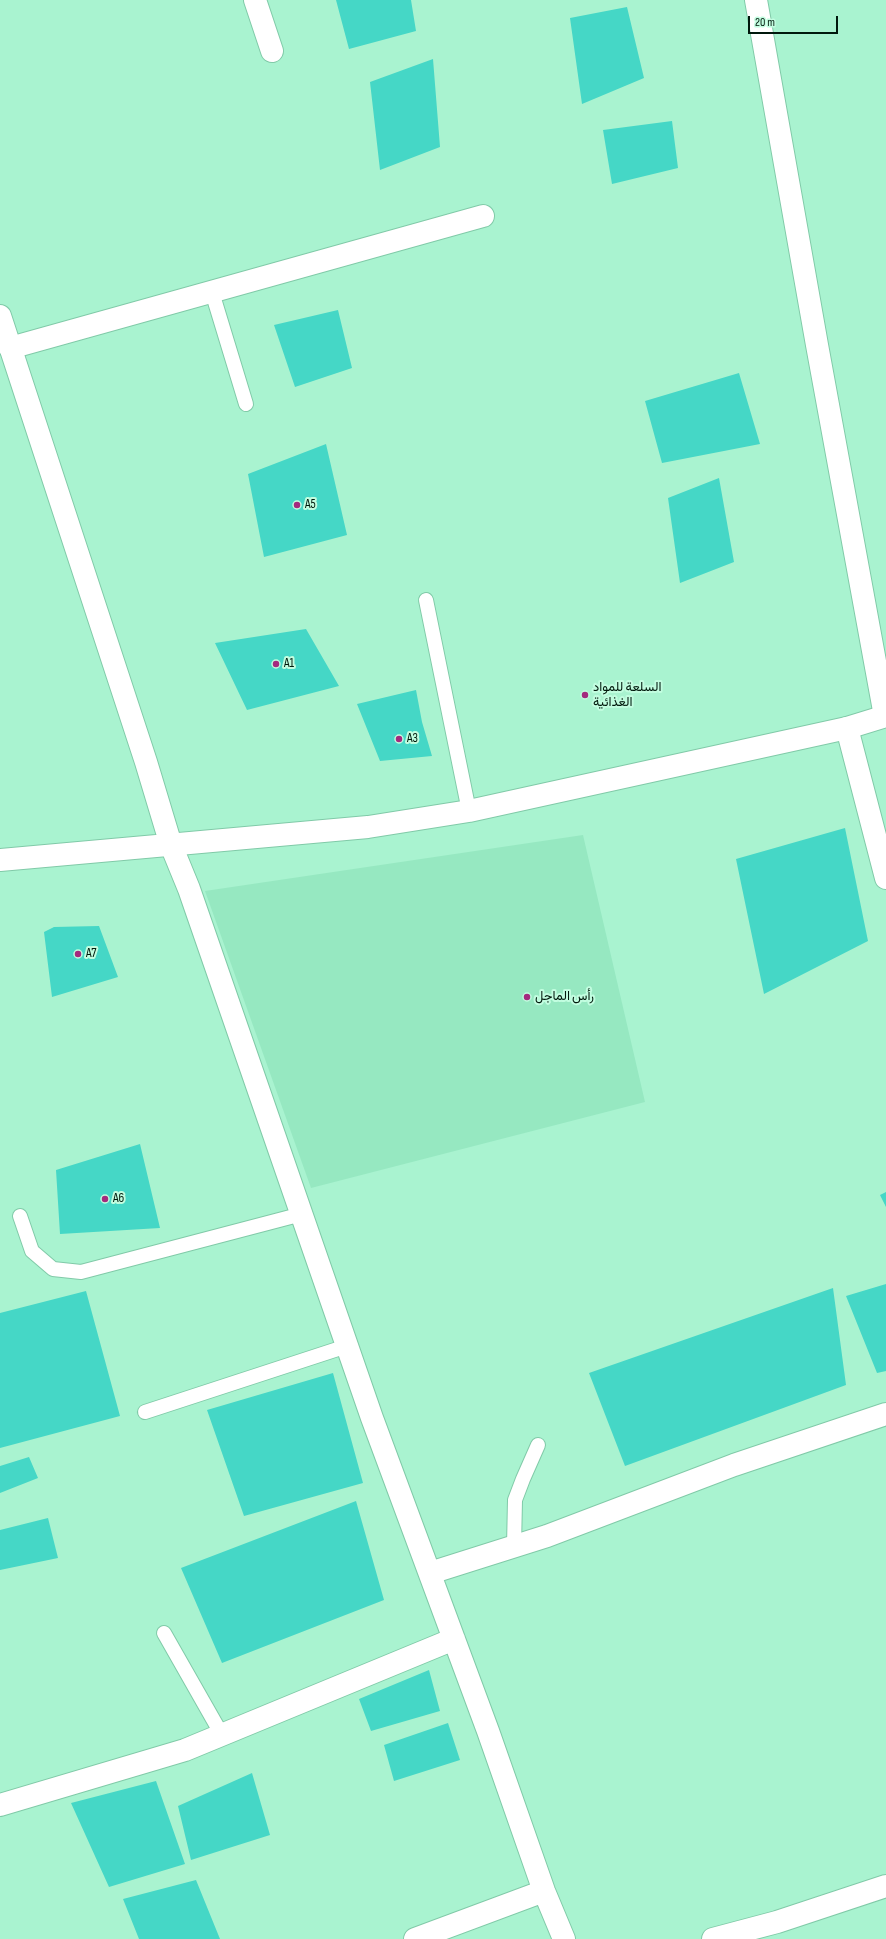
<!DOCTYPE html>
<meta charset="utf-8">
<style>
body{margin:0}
#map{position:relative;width:886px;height:1939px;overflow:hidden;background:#a9f3d0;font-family:"Sofia Sans Condensed",sans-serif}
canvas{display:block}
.scale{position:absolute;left:748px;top:16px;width:90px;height:18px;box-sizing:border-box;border:2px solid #00180c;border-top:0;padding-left:5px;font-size:12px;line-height:14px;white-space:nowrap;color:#00180c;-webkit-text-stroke:3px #c2fde0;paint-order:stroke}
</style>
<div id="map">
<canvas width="886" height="1939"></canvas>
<div class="scale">20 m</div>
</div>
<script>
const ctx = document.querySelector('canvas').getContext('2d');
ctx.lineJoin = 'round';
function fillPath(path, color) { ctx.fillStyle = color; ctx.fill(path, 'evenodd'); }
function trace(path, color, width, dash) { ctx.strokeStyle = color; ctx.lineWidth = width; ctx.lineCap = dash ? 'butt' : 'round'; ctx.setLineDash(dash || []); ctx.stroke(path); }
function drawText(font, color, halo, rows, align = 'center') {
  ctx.font = font + ' "Sofia Sans Condensed",Vazirmatn,sans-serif'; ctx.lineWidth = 4; ctx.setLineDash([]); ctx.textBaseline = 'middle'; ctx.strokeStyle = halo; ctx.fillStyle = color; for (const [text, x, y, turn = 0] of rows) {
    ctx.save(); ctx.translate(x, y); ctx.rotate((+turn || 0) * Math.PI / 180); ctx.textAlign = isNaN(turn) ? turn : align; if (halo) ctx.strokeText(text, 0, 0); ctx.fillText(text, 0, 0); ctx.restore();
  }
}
fillPath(new Path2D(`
 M583,835L645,1102L311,1188L205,891Z`), '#96e8c1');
fillPath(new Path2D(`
 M336,0H411L416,31L349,49Z
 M627,7L644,78L582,104L570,18Z
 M433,59L440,147L380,170L370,82Z
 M672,121L678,168L612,184L603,130Z
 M338,310L352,368L295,387L274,325Z
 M739,373L760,444L662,463L645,401Z
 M326,444L347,535L264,557L248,474Z
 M719,478L734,562L680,583L668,498Z
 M306,629L339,686L247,710L215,643Z
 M416,690L422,722L432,756L380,761L357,704Z
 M845,828L868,941L764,994L736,859Z
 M99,926L118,977L52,997L44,932L54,927Z
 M140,1144L160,1228L60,1234L56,1170Z
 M886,1192V1207L880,1195Z
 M886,1284V1371L877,1373L846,1296Z
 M833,1288L846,1385L625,1466L589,1373Z
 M86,1291L120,1416L0,1448V1313Z
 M333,1373L363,1483L244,1516L207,1410Z
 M29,1457L38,1478L0,1493V1466Z
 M356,1501L384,1600L222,1663L181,1568Z
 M48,1518L58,1558L0,1570V1530Z
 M429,1670L440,1711L371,1731L359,1699Z
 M448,1723L460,1760L394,1781L384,1745Z
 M252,1773L270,1835L191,1860L178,1806Z
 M156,1781L185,1864L109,1887L71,1803Z
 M196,1880L220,1939H139L123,1899Z`), '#45d7c6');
const service = new Path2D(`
 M212,292L246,404
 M426,600L469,811
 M20,1216L32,1251L53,1269L81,1272L302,1214
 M145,1412L347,1346
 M514,1546L515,1500L523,1479L538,1445
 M164,1633L222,1735`);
const minor = new Path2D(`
 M255,0L272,51
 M756,0L817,345L885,716
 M10,348L483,216
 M847,728L886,878
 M171,845L189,889L372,1418L488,1731L544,1891L564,1939
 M430,1573L547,1536L734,1465L886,1414
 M0,1805L185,1750L454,1639
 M415,1939L544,1891
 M713,1939L777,1922L886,1886`);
const tertiary = new Path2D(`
 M0,316L146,762L171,845
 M0,860L368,827L469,811L847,728L886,716`);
trace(service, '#81caa8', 16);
trace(minor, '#81caa8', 24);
trace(tertiary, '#81caa8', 24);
trace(service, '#fff', 14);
trace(minor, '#fff', 22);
trace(tertiary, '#fff', 22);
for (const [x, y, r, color] of [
 [297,505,4,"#a4297e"],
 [276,664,4,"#a4297e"],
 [585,695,4,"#a4297e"],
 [399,739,4,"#a4297e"],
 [78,954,4,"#a4297e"],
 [527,997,4,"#a4297e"],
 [105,1199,4,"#a4297e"]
]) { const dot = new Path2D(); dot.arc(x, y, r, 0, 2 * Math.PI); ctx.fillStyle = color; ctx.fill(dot); trace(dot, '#c2fde0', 1.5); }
drawText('13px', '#00180c', '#c2fde0', [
 ["A5",305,505],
 ["A1",284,664],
 ["السلعة للمواد",593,688],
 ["الغذائية",593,703],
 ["A3",407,739],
 ["A7",86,954],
 ["رأس الماجل",535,997],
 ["A6",113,1199]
], 'left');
</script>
